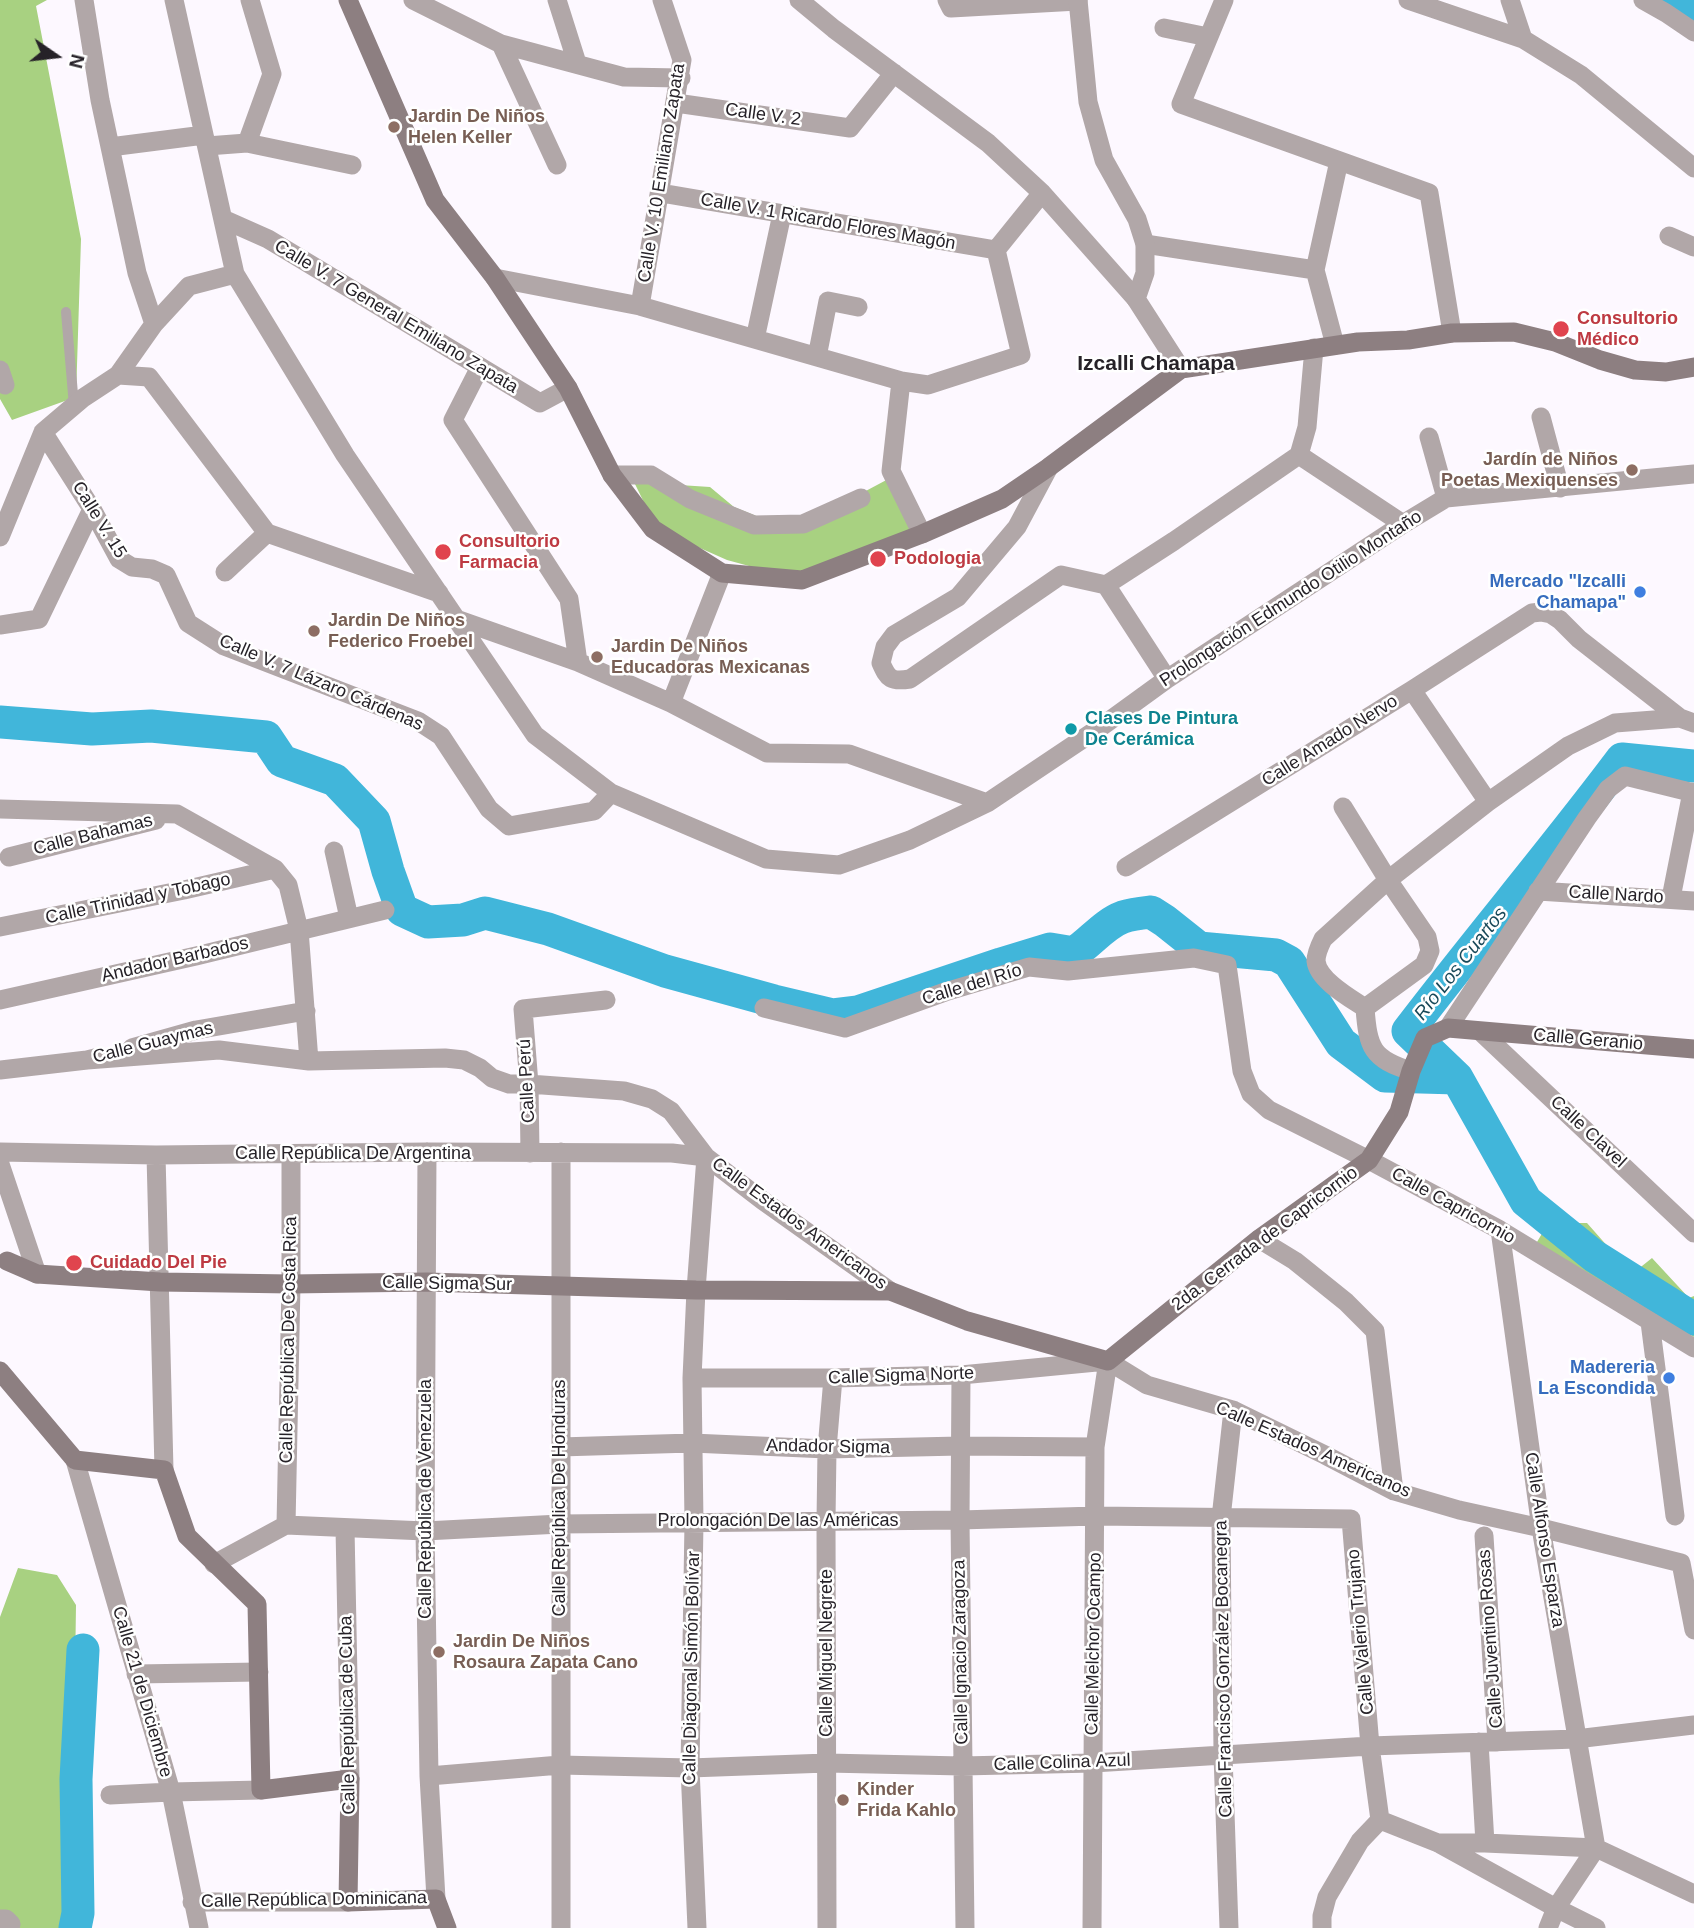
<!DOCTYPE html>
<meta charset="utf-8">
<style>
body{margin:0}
#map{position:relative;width:1694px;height:1928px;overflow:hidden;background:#fdf8ff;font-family:Arial,sans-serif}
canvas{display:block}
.north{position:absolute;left:21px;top:21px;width:70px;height:70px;-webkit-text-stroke:5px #fff;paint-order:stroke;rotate:104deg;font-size:19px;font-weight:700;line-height:28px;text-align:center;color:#262228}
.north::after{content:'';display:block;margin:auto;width:24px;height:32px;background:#262228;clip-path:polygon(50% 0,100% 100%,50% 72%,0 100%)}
</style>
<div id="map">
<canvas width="1694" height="1928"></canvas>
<div class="north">N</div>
</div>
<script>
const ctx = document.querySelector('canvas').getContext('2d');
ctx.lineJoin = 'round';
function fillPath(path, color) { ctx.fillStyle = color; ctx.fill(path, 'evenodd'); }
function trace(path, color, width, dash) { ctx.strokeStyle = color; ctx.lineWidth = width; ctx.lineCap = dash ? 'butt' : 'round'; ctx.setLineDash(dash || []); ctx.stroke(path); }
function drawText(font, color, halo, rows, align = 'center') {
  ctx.font = font + ' Arial,sans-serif'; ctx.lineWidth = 5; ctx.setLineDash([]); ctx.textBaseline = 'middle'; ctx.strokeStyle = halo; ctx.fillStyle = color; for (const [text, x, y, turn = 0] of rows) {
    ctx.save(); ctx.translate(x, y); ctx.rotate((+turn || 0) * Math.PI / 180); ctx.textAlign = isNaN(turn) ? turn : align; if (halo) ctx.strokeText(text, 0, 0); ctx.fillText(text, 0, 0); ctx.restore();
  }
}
fillPath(new Path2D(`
 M0,0H47L36,6L81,239L76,397L12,420L0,399Z
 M892,477L918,533L786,576L727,560L657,529L634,482L710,487L734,507L764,519L817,517Z
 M1556,1210L1572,1223H1587L1632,1274L1652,1258L1689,1298L1694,1296V1337L1534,1247Z
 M18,1568L57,1575L76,1605L75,1674L64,1793L66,1928H0V1617Z`), '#a8d181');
trace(new Path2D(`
 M1668,0L1694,20
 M0,722L92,729L151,726L266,737L282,761L335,780L374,821L388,871L402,910L428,922L463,920L485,913L548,929L665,971L774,1001L833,1015L858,1012L1001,964L1050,949L1074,953C1091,942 1104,924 1123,917C1132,914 1142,913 1151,912L1165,921L1199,948L1276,955L1289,962L1341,1043L1385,1076L1457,1078
 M1694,766L1622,759C1553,851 1478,939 1408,1031L1457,1078L1526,1201L1594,1256L1694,1319
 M75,1928L78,1913L76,1779L83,1650`), '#41b6da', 33);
trace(new Path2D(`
 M66,312L74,406`), '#b1a7a8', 10);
trace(new Path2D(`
 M84,0L100,100L137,273L154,324
 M174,0L235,274L345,455L535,735L611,793L766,859L839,865L910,840L987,803L1105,724L1167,679L1403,524L1446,498L1694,474
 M413,0L501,44L624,77L681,78
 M557,0L577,63
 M799,0L834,29L988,143L1042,193L1136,299
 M947,0L951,8L1078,1
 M1224,0L1181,104L1429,193L1452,333
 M1408,0L1523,39L1581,75L1694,168
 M1510,0L1523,39
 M1643,0L1666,13L1694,32
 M1164,28L1208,37
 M501,44L557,165
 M676,103L850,128L894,73
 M247,143L272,74L250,0
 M207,146L247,143L352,165
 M110,147L204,135
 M661,193L996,250
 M223,219L268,239L540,403L568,388
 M1669,236L1694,247
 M1145,244L1315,270
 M996,250L1042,193
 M495,278L640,306L901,381L928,385L1021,355L996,250
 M640,306L682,60L662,0
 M755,339L782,214
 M1335,345L1315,270L1339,161
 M817,357L828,301L858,307
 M480,367L453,420L569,599L578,662
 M0,370L5,385
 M118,375L149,377L267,533
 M901,381L891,471L922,534
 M1541,417L1560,488
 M43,432L92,509L119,559L132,567L152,569L166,575L188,623L224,646L418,721L441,736L489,809L509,826L594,811L611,793
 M1429,437L1446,498
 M1299,455L1403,524
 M1299,455L1307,427L1314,348
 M1049,467L1017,527L958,597L894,635L885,647L881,663C888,679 891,682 910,679L1061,575L1106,585L1174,541L1299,455
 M612,475H651L690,499L754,525L803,524L861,498
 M267,533L439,593
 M0,537L43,432L83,398L118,375L154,324L189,286L235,274
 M225,572L267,533
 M1106,585L1167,679
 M456,619L578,662L671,703L767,753L849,754L987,803
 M0,625L39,619L92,509
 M1412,690L1488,802
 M671,703L722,573
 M1343,807L1388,880L1427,937L1430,951L1424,965L1365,1008
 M0,809L177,814L275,869L288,885L299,930L309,1061
 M334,851L349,918
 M9,857L156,820
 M1126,867L1412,690L1532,613L1541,612L1551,614L1560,620L1579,639L1680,718L1694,723
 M1538,891L1694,901
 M1671,898L1692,792
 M0,927L184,890L275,869
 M0,1000L196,956L385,910
 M764,1008L845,1028L945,992L1029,967L1068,971L1194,958L1227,965L1242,1071L1251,1094L1269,1110L1369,1160L1500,1230L1694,1348
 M1365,1008C1350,998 1318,980 1316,961C1316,953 1320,945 1323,939L1388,880L1488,802L1568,746L1615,723L1680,718
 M1365,1008C1368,1048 1372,1059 1411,1071
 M1448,1028L1587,818L1608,789L1625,776L1694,793
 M1481,1032L1694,1233
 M132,1048L196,1030L306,1011
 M87,1060L219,1050L309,1061L445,1058L464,1060L480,1068L492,1078L509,1084H529L624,1091L652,1099L671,1111L706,1157L762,1200L890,1291
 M0,1070L87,1060L99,1057
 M0,1152L156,1155L427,1152L672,1153L706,1157
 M427,1152L425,1531L429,1776L436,1899
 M530,1153L529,1084L523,1009L606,1000
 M156,1155L164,1470
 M0,1164L37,1274
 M1500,1230L1541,1528L1596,1848L1556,1908L1548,1928
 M1259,1239L1295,1261L1346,1302L1375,1331L1394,1491
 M1650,1322L1675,1516
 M1108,1361L1147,1385L1233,1410L1325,1455L1394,1491L1459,1510L1541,1528L1681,1563L1694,1630
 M961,1375L960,1520L965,1928
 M692,1378H833L961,1375L1107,1361
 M560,1447L692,1443L827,1449L960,1446L1095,1447
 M75,1460L171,1792L199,1928
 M286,1525L291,1284V1154
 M345,1528L350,1779
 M1484,1536L1497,1742
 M214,1564L286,1525L425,1531L560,1524L960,1520L1096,1516L1351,1519L1370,1746L1380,1820L1360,1841L1327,1897L1322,1916V1928
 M136,1674L259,1672
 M1479,1742L1485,1843
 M429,1776L560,1765L690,1768L827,1763L962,1766L1093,1763L1370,1746L1576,1739L1694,1725
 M110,1795L171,1792L261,1790
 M1380,1820L1438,1843L1556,1908L1596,1928
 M1438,1843H1485L1596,1848L1694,1894
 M192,1902H348
 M0,1919H6L11,1924L10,1928
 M561,1928V1152
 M697,1928L690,1768L694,1522L692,1378L696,1290L706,1157
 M827,1928L826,1521L827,1449L833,1378
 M1092,1928L1095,1447L1108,1361
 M1229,1928L1223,1755L1221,1518L1233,1410`), '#b1a7a8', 19);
trace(new Path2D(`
 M1078,0L1088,102L1104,160L1137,219L1145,244V273L1136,299L1181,369`), '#b1a7a8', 19);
trace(new Path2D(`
 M348,0L435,200L495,278L568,388L612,475L653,529L722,573L802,580L922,534L1002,499L1049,467L1181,369L1358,342L1408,340L1452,333L1514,332L1555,342L1600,360L1635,370L1666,372L1694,367
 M7,1261L37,1274L160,1282L291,1284L427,1282L696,1290L890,1291L967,1321L1108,1361L1259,1239L1369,1160L1399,1112L1411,1071L1425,1038L1448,1028L1694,1049
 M0,1371L75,1460L164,1470L187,1536L257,1604L261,1790L350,1779L348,1902L436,1899L447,1928`), '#8d7f81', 19);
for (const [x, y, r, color] of [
 [394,127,7,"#8d6e63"],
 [1561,329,9,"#e0444e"],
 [1632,470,7,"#8d6e63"],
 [443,552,9,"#e0444e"],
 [878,559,9,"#e0444e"],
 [1640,592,7,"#3f7fe0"],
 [314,631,7,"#8d6e63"],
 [597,657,7,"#8d6e63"],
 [1071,729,7,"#0f9aa8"],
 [74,1263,9,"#e0444e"],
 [1669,1378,7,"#3f7fe0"],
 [439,1652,7,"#8d6e63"],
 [843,1800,7,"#8d6e63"]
]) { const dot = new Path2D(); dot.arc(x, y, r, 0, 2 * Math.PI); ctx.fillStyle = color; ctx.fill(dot); trace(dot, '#fff', 2.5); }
drawText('18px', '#262228', '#fff', [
 ["Calle V. 2",763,115,8],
 ["Calle V. 10 Emiliano Zapata",662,173,-81],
 ["Calle V. 1 Ricardo Flores Magón",828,222,10],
 ["Calle V. 7 General Emiliano Zapata",396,317,31],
 ["Calle V. 15",99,520,58],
 ["Prolongación Edmundo Otilio Montaño",1291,599,-33],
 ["Calle V. 7 Lázaro Cárdenas",321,683,23],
 ["Calle Amado Nervo",1330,741,-32],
 ["Calle Bahamas",93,835,-14],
 ["Calle Nardo",1616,895,3],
 ["Calle Trinidad y Tobago",138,899,-12],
 ["Andador Barbados",175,960,-13],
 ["Calle del Río",972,985,-17],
 ["Calle Geranio",1588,1040,5],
 ["Calle Guaymas",153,1043,-14],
 ["Calle Perú",527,1081,-93],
 ["Calle Clavel",1588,1132,43],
 ["Calle República De Argentina",353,1154],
 ["Calle Capricornio",1453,1206,29],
 ["Calle Estados Americanos",799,1224,36],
 ["2da. Cerrada de Capricornio",1265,1239,-37],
 ["Calle Sigma Sur",447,1284,1],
 ["Calle República De Costa Rica",289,1340,-89],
 ["Calle Sigma Norte",901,1376,-2],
 ["Andador Sigma",828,1447,1],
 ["Calle Estados Americanos",1313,1450,24],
 ["Calle República De Honduras",560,1498,-90],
 ["Calle República de Venezuela",426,1499,-90],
 ["Prolongación De las Américas",778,1521],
 ["Calle Alfonso Esparza",1544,1540,81],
 ["Calle Valerio Trujano",1361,1632,-95],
 ["Calle Juventino Rosas",1491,1639,-94],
 ["Calle Melchor Ocampo",1094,1644,-89],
 ["Calle Ignacio Zaragoza",961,1652,-91],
 ["Calle Miguel Negrete",827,1653,-90],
 ["Calle Diagonal Simón Bolívar",692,1668,-89],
 ["Calle Francisco González Bocanegra",1224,1669,-91],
 ["Calle 21 de Diciembre",142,1692,74],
 ["Calle República de Cuba",348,1715,-91],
 ["Calle Colina Azul",1062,1763,-2],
 ["Calle República Dominicana",314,1900,-1]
]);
drawText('bold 18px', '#785e54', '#fff', [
 ["Jardin De Niños",408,117],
 ["Helen Keller",408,138],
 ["Jardín de Niños",1618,460,"right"],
 ["Poetas Mexiquenses",1618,481,"right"],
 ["Jardin De Niños",328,621],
 ["Federico Froebel",328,642],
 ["Jardin De Niños",611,647],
 ["Educadoras Mexicanas",611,668],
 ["Jardin De Niños",453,1642],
 ["Rosaura Zapata Cano",453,1663],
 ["Kinder",857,1790],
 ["Frida Kahlo",857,1811]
], 'left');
drawText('bold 18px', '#be3a42', '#fff', [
 ["Consultorio",1577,319],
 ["Médico",1577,340],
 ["Consultorio",459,542],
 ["Farmacia",459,563],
 ["Podologia",894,559],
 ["Cuidado Del Pie",90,1263]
], 'left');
drawText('bold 18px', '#366cbe', '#fff', [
 ["Mercado \"Izcalli",1626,582],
 ["Chamapa\"",1626,603],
 ["Madereria",1655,1368],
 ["La Escondida",1655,1389]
], 'right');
drawText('bold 18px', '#0d838f', '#fff', [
 ["Clases De Pintura",1085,719],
 ["De Cerámica",1085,740]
], 'left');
drawText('italic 19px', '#194959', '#fff', [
 ["Río Los Cuartos",1461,964,-52]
]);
drawText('bold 21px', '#262228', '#fff', [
 ["Izcalli Chamapa",1156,364]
]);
</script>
